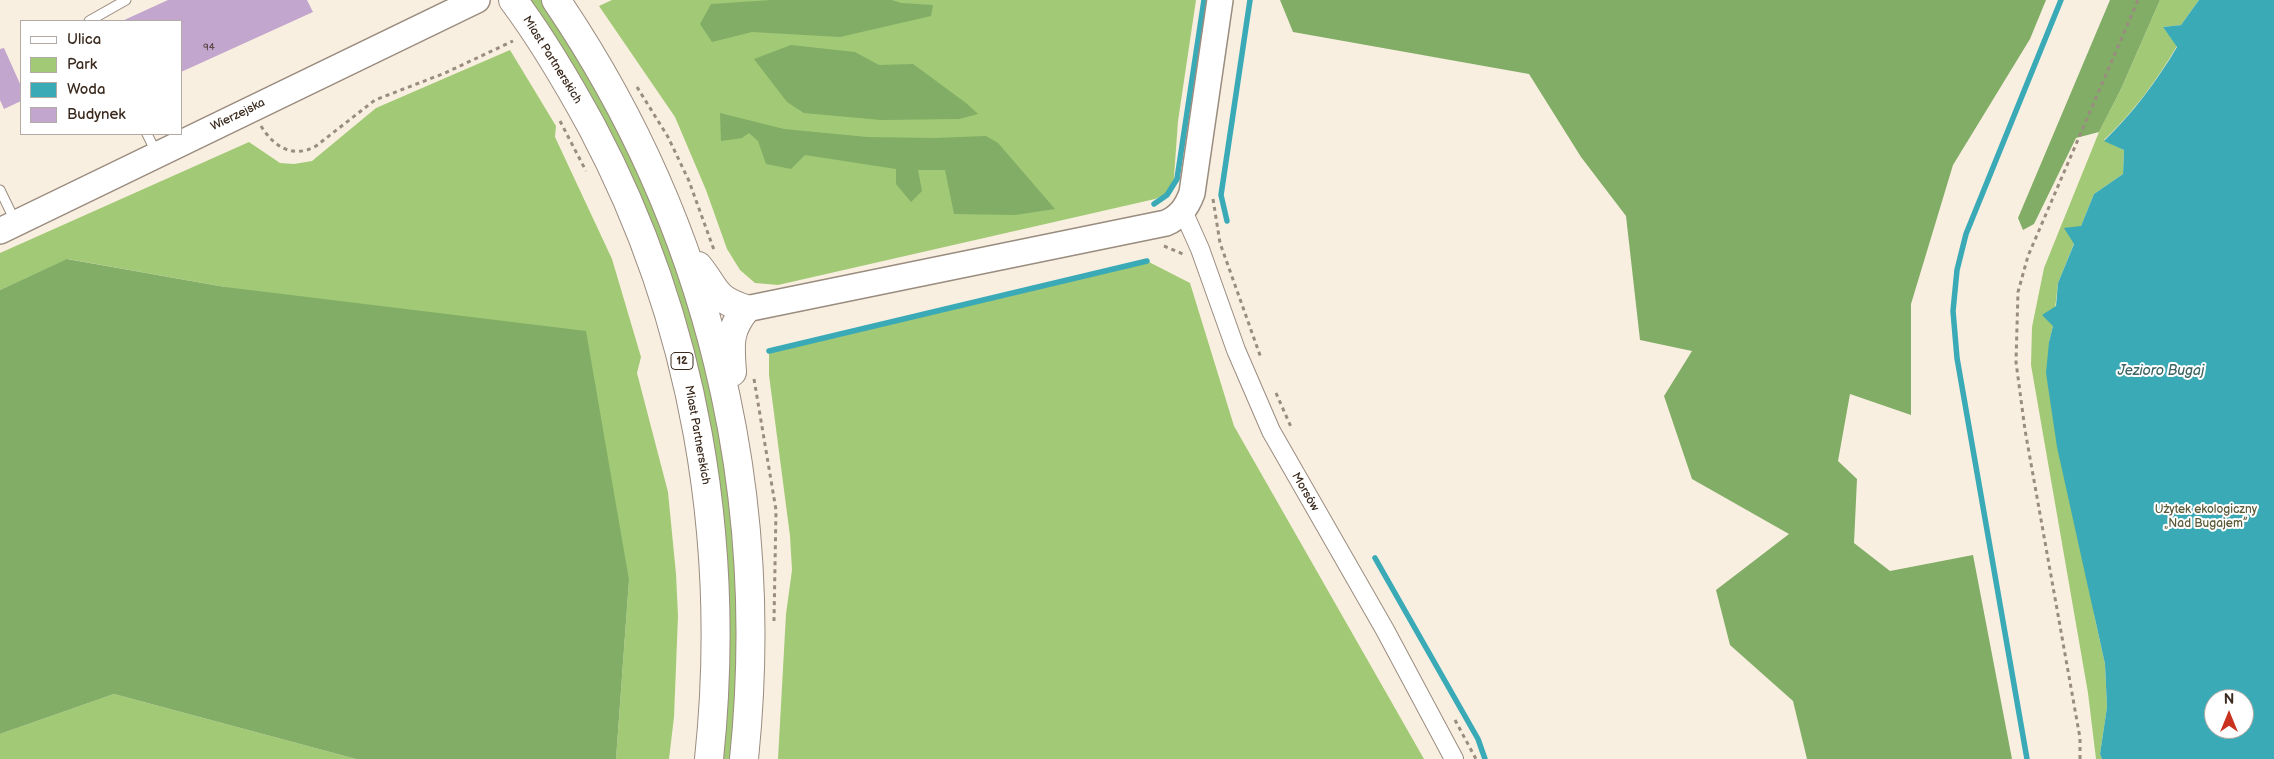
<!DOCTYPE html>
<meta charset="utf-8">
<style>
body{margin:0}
#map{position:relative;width:2274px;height:759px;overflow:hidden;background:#f9efe0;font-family:"Balsamiq Sans",sans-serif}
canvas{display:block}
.legend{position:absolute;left:20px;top:20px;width:162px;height:115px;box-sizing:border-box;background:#fff;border:1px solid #b1aaa5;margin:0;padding:6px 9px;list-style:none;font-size:15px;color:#3b2a1e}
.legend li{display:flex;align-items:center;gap:10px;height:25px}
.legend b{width:25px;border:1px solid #b1aaa5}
.north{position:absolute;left:2204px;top:689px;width:50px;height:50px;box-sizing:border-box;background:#fff;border:1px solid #b1aaa5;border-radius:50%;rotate:0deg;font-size:14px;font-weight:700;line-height:20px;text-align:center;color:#3b2a1e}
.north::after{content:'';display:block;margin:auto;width:18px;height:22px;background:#c8321e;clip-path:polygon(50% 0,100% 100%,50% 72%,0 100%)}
</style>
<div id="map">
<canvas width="2274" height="759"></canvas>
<ul class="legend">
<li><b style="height:6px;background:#fff"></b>Ulica</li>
<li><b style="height:14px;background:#a2c975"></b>Park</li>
<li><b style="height:14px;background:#3aaab7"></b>Woda</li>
<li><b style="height:14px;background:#c3a6cd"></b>Budynek</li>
</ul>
<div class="north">N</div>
</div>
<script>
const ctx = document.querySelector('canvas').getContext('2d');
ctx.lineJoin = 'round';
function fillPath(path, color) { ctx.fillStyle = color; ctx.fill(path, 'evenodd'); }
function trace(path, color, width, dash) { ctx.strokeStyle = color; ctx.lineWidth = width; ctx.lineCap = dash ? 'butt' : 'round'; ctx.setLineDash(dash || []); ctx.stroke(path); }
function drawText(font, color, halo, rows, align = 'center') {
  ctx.font = font + ' "Balsamiq Sans",sans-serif'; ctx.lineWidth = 4; ctx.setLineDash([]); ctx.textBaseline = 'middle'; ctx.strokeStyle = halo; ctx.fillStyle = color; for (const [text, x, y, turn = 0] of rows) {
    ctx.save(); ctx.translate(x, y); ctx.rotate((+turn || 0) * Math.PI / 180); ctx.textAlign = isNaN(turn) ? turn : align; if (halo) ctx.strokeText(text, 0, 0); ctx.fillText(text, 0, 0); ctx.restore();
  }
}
fillPath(new Path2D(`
 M527,0H541L596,85L637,167L695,313L731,497L740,622L732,759H723L728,681L729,586L723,513L705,406Z
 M612,0H1196L1178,121L1173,191L1155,199L778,285L755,283L740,270L727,249L706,190L675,117L599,6Z
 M2160,0H2199L2181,25L2163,27L2177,46C2157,80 2133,113 2104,140L2124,150L2123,174L2094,194L2058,283L2053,326L2049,342L2095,619L2105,664L2107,707L2100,754L2102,759H2096L2088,693L2031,365L2032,327L2044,268L2099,132L2121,89Z
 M510,50L556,126L555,137L612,259L641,357L637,373L668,492L676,574L678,616L674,717L669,759H616L629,580L225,287L68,259L0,290V253L249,142L280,163L294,164L312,161L376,108Z
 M1147,261L1190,283L1234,426L1424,759H778L786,614L792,570L790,536L769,375V351Z
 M114,694L356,759H0V734Z`), '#a2c975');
fillPath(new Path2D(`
 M771,0H892L901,3L933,5L931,16L840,37L752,32L712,42L700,24L711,4Z
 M1280,0H2046L2030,39L1953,165L1911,304V415L1850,394L1838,461L1857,479L1854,543L1890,571L1973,555L2012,759H1807L1793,701L1730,645L1716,590L1789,534L1692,479L1664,396L1692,351L1640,340L1626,216L1581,157L1529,74L1293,32Z
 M2110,0H2160L2121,89L2099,132L2076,138L2034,224L2023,230L2018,218Z
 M791,45L855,52L879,65L913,64L966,103L978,114L959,119L881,120L804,113L787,102L754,59Z
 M720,113L784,129L867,137L934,138L986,136L998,143L1055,209L1015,215L954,214L945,170H918L922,191L911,202L896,184V169L805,155L791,169L766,164L758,141L749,133L742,138L721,141Z
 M67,259L225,287L586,331L629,580L616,759H356L114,694L0,734V290Z`), '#81ad66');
fillPath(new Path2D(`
 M2199,0H2274V759H2102L2100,754L2107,707L2105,664L2057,447L2046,373L2049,342L2053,326L2042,315L2056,306L2058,283L2074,244L2064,228L2081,226L2094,194L2123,174L2124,150L2104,141C2133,113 2157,81 2177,47L2163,27L2181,25ZM2214,699H2244V729H2214Z`), '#3aaab7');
trace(new Path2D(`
 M1154,204L1167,195L1177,179L1204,0
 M1227,221L1221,195L1250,0
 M769,351L1147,261
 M1375,558L1478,739L1485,759
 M2027,759L1957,358L1953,311L1957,270L1966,234L2061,0`), '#3aaab7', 5.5);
fillPath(new Path2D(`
 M168,0H307L313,12L181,72V21H122Z
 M4,48L21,86V101L4,109L0,100V49Z`), '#c3a6cd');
const lane = new Path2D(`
 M89,21L126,0
 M147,134L157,154
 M0,190L16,223`);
const street = new Path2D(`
 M1183,211L1200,249L1236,350L1271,431L1385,630L1454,759`);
const secondary = new Path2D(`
 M0,231L477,0
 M746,309L1166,223C1180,217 1187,207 1192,193L1220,0`);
const primary = new Path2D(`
 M513,0C543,40 568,83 592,127C695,321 732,541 709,759
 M556,0C709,225 772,488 744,759
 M698,266C717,289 712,298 746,309C728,331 730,344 732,372`);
trace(lane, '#9a8c7f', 11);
trace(street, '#9a8c7f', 20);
trace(secondary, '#9a8c7f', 28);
trace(primary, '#9a8c7f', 30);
trace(new Path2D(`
 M637,87L668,137L689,181L714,250
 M560,121L586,171
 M261,126C274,147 293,159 316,146L375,100L445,73L513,41
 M1213,199L1220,243L1261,358
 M1164,246L1183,254
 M754,379L776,510L774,621
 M1276,393L1291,427
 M1455,720L1476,759
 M2080,759V738L2025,430L2016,362L2018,292L2028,256L2138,0`), '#9a8c7f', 3, [4, 4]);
trace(lane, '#fff', 9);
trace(street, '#fff', 18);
trace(secondary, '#fff', 25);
trace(primary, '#fff', 28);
drawText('10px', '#5d494a', null, [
 ["94",209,47]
]);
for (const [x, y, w] of [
 [682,361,22]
]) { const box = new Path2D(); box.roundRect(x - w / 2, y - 8.5, w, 17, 4); ctx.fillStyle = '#fff'; ctx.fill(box); trace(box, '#3b2a1e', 1); }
drawText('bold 11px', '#3b2a1e', null, [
 ["12",682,361]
]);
drawText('12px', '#3b2a1e', '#fff', [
 ["Miast Partnerskich",552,60,58],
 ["Wierzejska",238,115,-26],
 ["Miast Partnerskich",697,435,80],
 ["Morsów",1305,492,60]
]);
drawText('12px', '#5a5a38', '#fff', [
 ["Użytek ekologiczny",2206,510],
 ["„Nad Bugajem”",2206,524]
]);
drawText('italic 14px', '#3b6463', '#fff', [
 ["Jezioro Bugaj",2161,371]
]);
</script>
